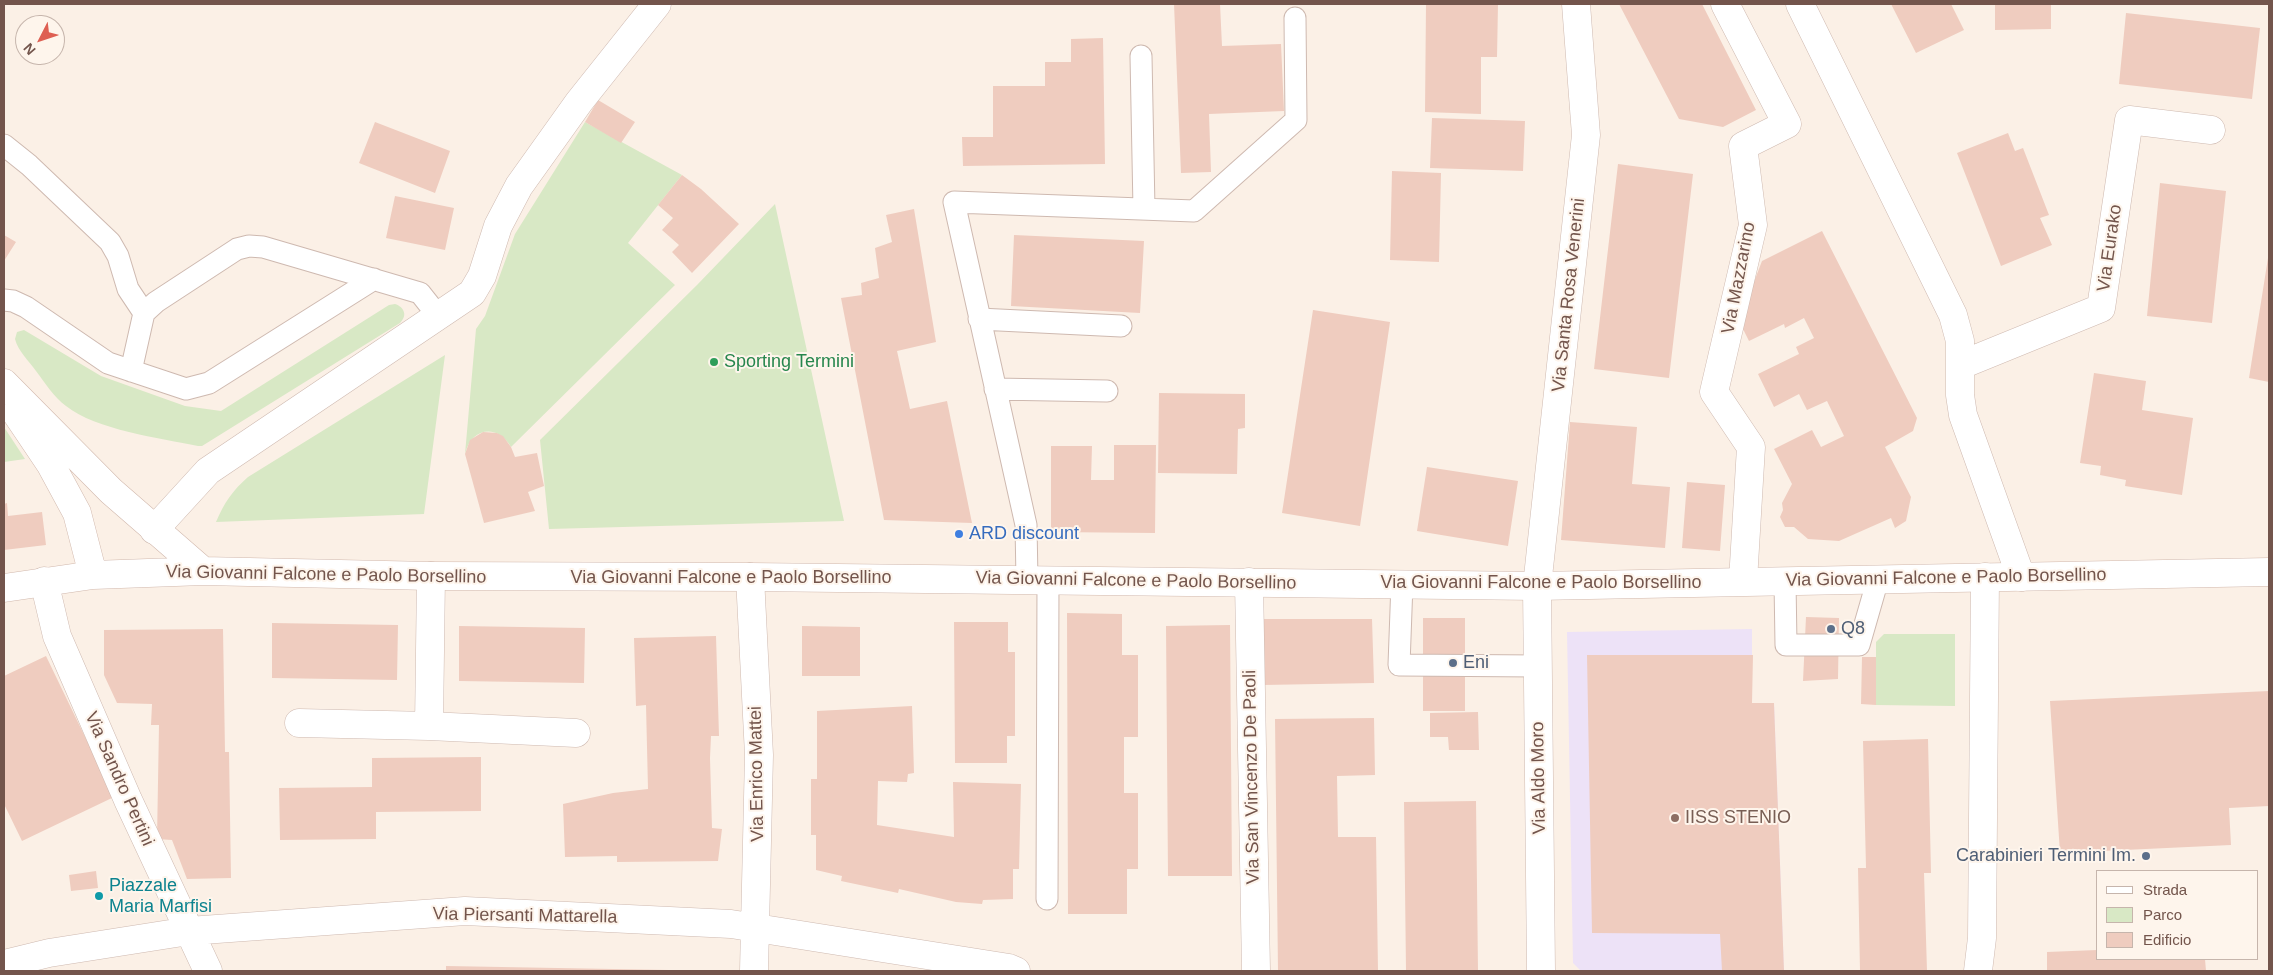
<!DOCTYPE html>
<style>
body{margin:0}
#map{position:relative;width:2273px;height:975px;overflow:hidden;background:#fbf0e6;font-family:Helvetica,sans-serif}
canvas{display:block}
.frame{position:absolute;inset:0;border:5px solid #73554c;pointer-events:none}
.legend{position:absolute;left:2096px;top:870px;width:162px;height:90px;box-sizing:border-box;background:#fef5ec;border:1px solid #c6b5ac;margin:0;padding:6px 9px;list-style:none;font-size:15px;color:#73554c}
.legend li{display:flex;align-items:center;gap:10px;height:25px}
.legend b{width:25px;border:1px solid #c6b5ac}
.north{position:absolute;left:15px;top:15px;width:50px;height:50px;box-sizing:border-box;background:#fef5ec;border:1px solid #c6b5ac;border-radius:50%;rotate:229deg;font-size:14px;font-weight:700;line-height:20px;text-align:center;color:#73554c}
.north::after{content:'';display:block;margin:auto;width:18px;height:22px;background:#de5f52;clip-path:polygon(50% 0,100% 100%,50% 72%,0 100%)}
</style>
<div id="map">
<canvas width="2273" height="975"></canvas>
<div class="frame"></div>
<ul class="legend">
<li><b style="height:6px;background:#fff"></b>Strada</li>
<li><b style="height:14px;background:#d8e8c5"></b>Parco</li>
<li><b style="height:14px;background:#efccbf"></b>Edificio</li>
</ul>
<div class="north">N</div>
</div>
<script>
const ctx = document.querySelector('canvas').getContext('2d');
ctx.lineJoin = 'round';
function fillPath(path, color) { ctx.fillStyle = color; ctx.fill(path, 'evenodd'); }
function trace(path, color, width, dash) { ctx.strokeStyle = color; ctx.lineWidth = width; ctx.lineCap = dash ? 'butt' : 'round'; ctx.setLineDash(dash || []); ctx.stroke(path); }
function drawText(font, color, halo, rows, align = 'center') {
  ctx.font = font + ' Helvetica,sans-serif'; ctx.lineWidth = 4; ctx.setLineDash([]); ctx.textBaseline = 'middle'; ctx.strokeStyle = halo; ctx.fillStyle = color; for (const [text, x, y, turn = 0] of rows) {
    ctx.save(); ctx.translate(x, y); ctx.rotate((+turn || 0) * Math.PI / 180); ctx.textAlign = isNaN(turn) ? turn : align; if (halo) ctx.strokeText(text, 0, 0); ctx.fillText(text, 0, 0); ctx.restore();
  }
}
fillPath(new Path2D(`
 M1752,629V703H1774L1784,971H1581L1573,963L1567,632Z`), '#ede2f7');
fillPath(new Path2D(`
 M585,122L682,175L628,243L675,285L511,447C497,423 471,428 465,454L476,329L485,316L515,234Z
 M775,204L844,521L549,529L540,440L697,285Z
 M395,304C404,307 408,315 400,323L202,446H198C160,438 96,430 66,406C54,397 45,383 36,371C29,361 18,351 15,339L17,332L24,330L101,376L185,406L221,411L389,305Z
 M445,355L424,514L216,522C224,503 233,490 248,477Z
 M4,427L25,459L4,462Z
 M1884,634H1955V706L1876,705V642Z`), '#d8e8c5');
fillPath(new Path2D(`
 M1174,4H1220L1222,46L1281,44L1284,111L1209,114L1211,172L1181,173Z
 M1426,4H1498L1497,57H1481V114L1425,112Z
 M1619,4H1702L1756,110L1723,127L1679,119Z
 M1891,4H1951L1964,30L1916,53Z
 M1995,4H2051V29L1995,30Z
 M2126,13L2260,28L2252,99L2119,84Z
 M1103,38L1105,164L963,166L962,137H993V86H1045V62H1071V39Z
 M598,100L635,122L621,143L585,122Z
 M1432,118L1525,121L1523,171L1430,168Z
 M375,122L450,151L435,193L359,163Z
 M2008,133L2015,151L2023,148L2049,215L2040,218L2052,245L2001,266L1957,153Z
 M1618,164L1693,174L1669,378L1594,369Z
 M1392,171L1441,173L1439,262L1390,260Z
 M682,175L701,189L739,224L692,273L672,252L679,245L662,230L673,218L658,205Z
 M2160,183L2226,191L2212,323L2147,316Z
 M395,196L454,208L445,250L386,238Z
 M914,209L936,342L897,351L910,409L947,401L972,523L884,520L841,298L862,295L861,283L879,278L875,248L892,242L886,215Z
 M1822,231L1917,418L1913,431L1885,447L1911,497L1906,521L1895,528L1891,518L1839,541L1808,539L1794,527H1785L1780,517L1783,510L1782,503L1792,484L1774,449L1812,430L1821,447L1844,436L1827,401L1807,410L1799,394L1774,407L1758,374L1799,354L1796,347L1814,338L1804,318L1785,328L1784,324L1749,341L1739,321L1762,261Z
 M4,235L16,242L4,261Z
 M1014,235L1144,241L1140,313L1011,306Z
 M2268,258H2269V382L2249,378Z
 M1313,310L1390,322L1360,526L1282,513Z
 M2094,373L2146,381L2142,410L2193,418L2182,495L2125,486L2126,480L2100,475L2101,466L2080,463Z
 M1159,393L1245,394V428L1238,429L1237,474L1158,473Z
 M1570,422L1637,427L1632,484L1670,487L1665,548L1561,540Z
 M483,432L497,433L503,436L511,447L515,457L537,453L544,486L528,492L535,511L484,523L465,454L470,440Z
 M1114,445H1156L1155,533L1051,532V446H1092L1091,480H1114Z
 M1427,467L1518,481L1508,546L1417,531Z
 M1687,482L1725,485L1720,551L1682,548Z
 M7,503L8,516L42,512L46,545L4,550V504Z
 M1067,613L1122,614V655H1138V737H1124V793H1138V869H1127V914H1068Z
 M1806,617L1839,618L1838,679L1803,681Z
 M1423,618H1465V711H1423Z
 M1262,619H1372L1374,683L1263,685Z
 M954,622H1008V652H1015V736H1007V763H955Z
 M272,623L398,625L397,680L272,678Z
 M1230,625L1232,876H1168L1166,626Z
 M459,626L585,628L584,683L459,681Z
 M802,626L860,627V676H802Z
 M223,629L225,752H229L231,878L187,879L172,840L157,839L159,725H151L152,704L117,703L104,675V630Z
 M716,636L719,736H711L710,758L712,828L722,829L718,861L617,862V856L565,857L563,804L613,793L648,789L646,705L636,706L634,638Z
 M1587,655H1753L1752,703H1774L1784,971H1722L1720,934L1592,933Z
 M46,656L114,797L22,841L4,804V676Z
 M1862,657H1876V705L1861,704Z
 M2269,691V806L2229,808L2231,845L2060,853L2050,701Z
 M912,706L914,773L908,774L907,782L878,781L877,825L954,837L953,782L1021,784L1019,869H1013V899L983,900L982,904L956,902L899,889L898,893L841,881L842,876L816,870V835H811V779H817V711Z
 M1478,712L1479,750H1449L1448,737H1430V713Z
 M1374,718L1375,775L1337,776L1338,837H1376L1378,971H1278L1275,719Z
 M1928,739L1931,873H1924L1927,971H1860L1858,868H1866L1863,741Z
 M481,757V811L376,812V839L280,840L279,788L372,787V758Z
 M1476,801L1478,971H1406L1404,802Z
 M96,871L98,888L71,891L69,875Z
 M2097,950V959H2205L2206,971H2047V952Z
 M446,966L669,970V971H446Z`), '#efccbf');
const lane = new Path2D(`
 M1141,56L1144,209
 M4,145L29,165L110,242L118,256L128,289L144,313
 M4,300L13,301L26,307L108,363L186,389L209,383L374,279
 M979,319L1121,326
 M131,371L144,313L156,302L237,249L249,246L263,247L420,293L439,317
 M995,389L1107,391
 M1027,580L1026,525L954,202L1194,211L1296,120L1295,18
 M1785,581L1786,645H1859L1878,579
 M1402,583L1399,665L1538,666
 M1047,899L1048,580`);
const street = new Path2D(`
 M1725,4L1787,124L1743,146L1753,225L1714,392L1751,447L1743,581
 M1800,4L1953,315L1960,341V395L1963,415L2021,577
 M1961,365L2101,308L2129,120L2211,130
 M154,530L208,471L472,293L482,276L498,226L519,186L579,102L657,4
 M750,577L759,755L754,971
 M44,581L57,636L128,800L208,971
 M1249,582L1256,971
 M299,723L429,726L431,576
 M429,726L576,733
 M4,964L49,953L189,931L465,911L731,924L1009,968L1016,971
 M1541,971L1537,586L1586,135L1576,4
 M1978,971L1982,938L1985,577`);
const secondary = new Path2D(`
 M4,383L111,491L203,571
 M16,413L51,465L77,513L93,575
 M4,588L93,575L203,571L431,576L750,577L1537,586L2269,572`);
trace(lane, '#ceb9b0', 23);
trace(street, '#ceb9b0', 29);
trace(secondary, '#d1b8ad', 29);
trace(lane, '#fff', 21);
trace(street, '#fff', 28);
trace(secondary, '#fff', 28);
for (const [x, y, r, color] of [
 [714,362,5,"#2e9e5b"],
 [959,534,5,"#3f7fe0"],
 [1831,629,5,"#5c6f8a"],
 [1453,663,5,"#5c6f8a"],
 [1675,818,5,"#8d6e63"],
 [2146,856,5,"#5c6f8a"],
 [99,896,5,"#0f9aa8"]
]) { const dot = new Path2D(); dot.arc(x, y, r, 0, 2 * Math.PI); ctx.fillStyle = color; ctx.fill(dot); trace(dot, '#fef5ec', 2); }
drawText('18px', '#73554c', '#fef5ec', [
 ["Via Eurako",2110,248,-82],
 ["Via Mazzarino",1739,278,-79],
 ["Via Santa Rosa Venerini",1569,295,-84],
 ["Via Giovanni Falcone e Paolo Borsellino",326,575,1],
 ["Via Giovanni Falcone e Paolo Borsellino",731,578],
 ["Via Giovanni Falcone e Paolo Borsellino",1946,578,-1],
 ["Via Giovanni Falcone e Paolo Borsellino",1136,581,1],
 ["Via Giovanni Falcone e Paolo Borsellino",1541,583],
 ["Via Enrico Mattei",757,774,-91],
 ["Via San Vincenzo De Paoli",1252,777,-91],
 ["Via Aldo Moro",1539,778,-91],
 ["Via Sandro Pertini",119,779,66],
 ["Via Piersanti Mattarella",525,916,1]
]);
drawText('18px', '#27864d', '#fef5ec', [
 ["Sporting Termini",724,362]
], 'left');
drawText('18px', '#366cbe', '#fef5ec', [
 ["ARD discount",969,534]
], 'left');
drawText('18px', '#4e5e75', '#fef5ec', [
 ["Q8",1841,629],
 ["Eni",1463,663],
 ["Carabinieri Termini Im.",2136,856,"right"]
], 'left');
drawText('18px', '#785e54', '#fef5ec', [
 ["IISS STENIO",1685,818]
], 'left');
drawText('18px', '#0d838f', '#fef5ec', [
 ["Piazzale",109,886],
 ["Maria Marfisi",109,907]
], 'left');
</script>
